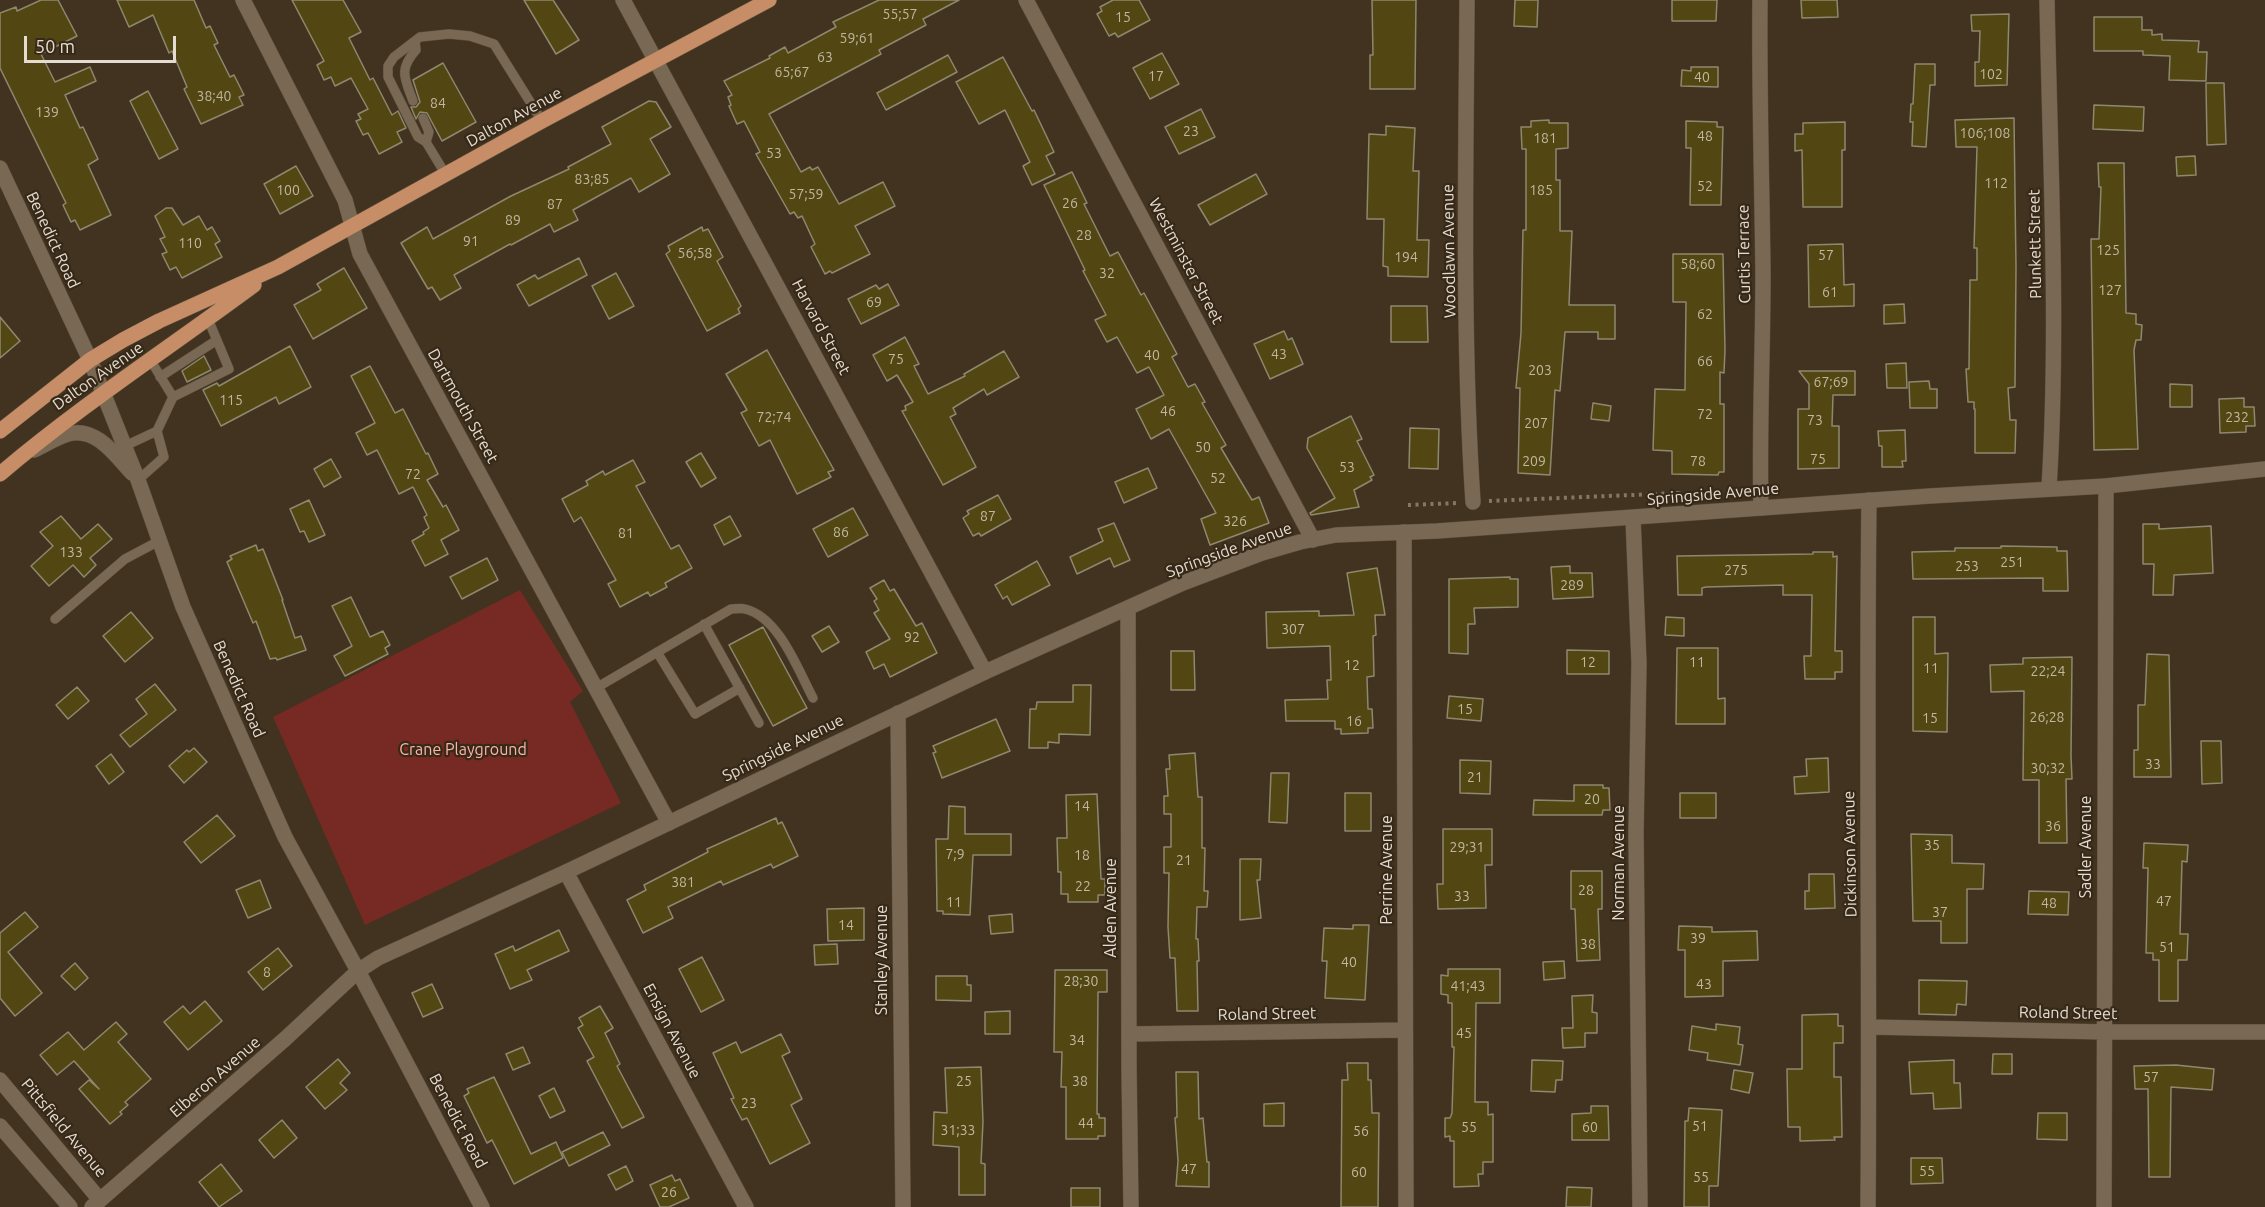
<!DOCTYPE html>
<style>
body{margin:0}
#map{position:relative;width:2265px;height:1207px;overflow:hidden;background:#423320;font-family:Ubuntu,sans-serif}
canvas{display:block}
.scale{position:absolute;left:24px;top:36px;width:152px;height:27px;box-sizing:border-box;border:3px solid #e5dcd1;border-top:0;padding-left:8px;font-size:18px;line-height:21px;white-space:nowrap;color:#e5dcd1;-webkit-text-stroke:4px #372917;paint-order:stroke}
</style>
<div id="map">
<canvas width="2265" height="1207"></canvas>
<div class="scale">50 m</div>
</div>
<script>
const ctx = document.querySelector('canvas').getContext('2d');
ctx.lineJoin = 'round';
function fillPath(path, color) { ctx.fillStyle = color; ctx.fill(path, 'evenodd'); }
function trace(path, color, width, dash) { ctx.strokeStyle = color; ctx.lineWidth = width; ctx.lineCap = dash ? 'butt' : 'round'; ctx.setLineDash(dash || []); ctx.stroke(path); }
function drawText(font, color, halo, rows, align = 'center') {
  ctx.font = font + ' Ubuntu,sans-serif'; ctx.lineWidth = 4.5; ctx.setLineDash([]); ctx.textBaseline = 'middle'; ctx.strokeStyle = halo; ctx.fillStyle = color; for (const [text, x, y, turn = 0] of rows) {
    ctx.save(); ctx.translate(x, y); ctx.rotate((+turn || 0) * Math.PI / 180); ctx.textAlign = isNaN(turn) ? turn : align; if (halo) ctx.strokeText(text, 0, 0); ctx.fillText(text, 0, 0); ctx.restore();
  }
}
fillPath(new Path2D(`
 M520,590L583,691L570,702L621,803L365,925L273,717Z`), '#772923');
const building = new Path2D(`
 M41,0H58L77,36L41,54L55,82L90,67L96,81L65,95L80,128L83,127L98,159L88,165L111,215L80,230L75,220L71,222L63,205L66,203L0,68V13L16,7L17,11Z
 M117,0H194L206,28L210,26L218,43L214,45L230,77L234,75L244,95L239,97L243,105L201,124L184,89L187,87L172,51L169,53L153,15L129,27Z
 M292,0H343L361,32L349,38L370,80L373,78L392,115L398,111L406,128L397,132L402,142L379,154L368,133L363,135L356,121L361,119L358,114L368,109L351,78L335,86L331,77L324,80L317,65L324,61Z
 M524,0H553L579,40L556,54Z
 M879,0H959L923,19L926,25L879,50L881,54L769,114L801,172L810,167L812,170L818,167L839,204L883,182L895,206L855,226L870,254L832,273L830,271L825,274L811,247L815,244L802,216L798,218L794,212L790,214L756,154L760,152L744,121L737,124L729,106L731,105L728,97L732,95L724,81L770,58L769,56L785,47L788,53L836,27L833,22Z
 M1113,0H1139L1150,20L1118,37L1115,33L1109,36L1097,14L1102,11L1100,7Z
 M1372,0H1416L1415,89H1370V55H1373Z
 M1515,0H1538L1537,27L1514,26Z
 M1672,0H1717L1716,21H1672Z
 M1801,0H1837L1838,17L1802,18Z
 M2009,14L2007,85L1975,86V62H1979L1980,31H1972L1971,15Z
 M2094,17H2142V30H2152V35L2162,34V40L2199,41L2198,52H2207L2206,81L2169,80L2170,56L2143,55V51H2094Z
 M1162,53L1179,84L1150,99L1133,68Z
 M948,55L957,72L886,110L877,93Z
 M1003,57L1032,111L1034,110L1054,152L1046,156L1055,174L1032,185L1023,166L1030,162L1028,158L1005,110L979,124L956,82Z
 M443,63L476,122L442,141L427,113L420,112L416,119L411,107H416L420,102L413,80Z
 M1915,64H1935V85H1930L1926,147L1912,146L1913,122H1910L1911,104H1913Z
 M1691,67H1718V87L1681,86L1682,70L1691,71Z
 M2206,83H2224L2226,144L2207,145Z
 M148,91L178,149L159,159L130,101Z
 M649,101L656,102L671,127L650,139L670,174L639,192L631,178L573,210L578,220L554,232L550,224L511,245L510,244L454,275L461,288L440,300L432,287L428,289L401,243L427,227L433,239L511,196L569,169L568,167L611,144L602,127Z
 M2094,105L2144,107L2143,131L2093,129Z
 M1201,109L1215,137L1179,154L1165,127Z
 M2014,118L2016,267L2015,387L2008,388L2010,420H2016L2015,453H1975V409H1974V402H1968L1966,369H1969L1970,280H1977V248H1974L1977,147H1956L1955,120Z
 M1549,120V123H1568V148L1556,149V180H1560V231H1572L1569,305H1615V339H1598V332H1565L1560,391L1555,390L1550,475L1518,473L1520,388H1516L1521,333L1523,230H1526V149H1522L1521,127H1531V121Z
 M1686,121L1717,122V127H1723L1721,205H1690L1691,148H1686Z
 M1845,122V150H1842V207H1803L1802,150L1795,151V134H1803V123Z
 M1386,126L1415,128L1413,171H1419L1417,240H1429L1428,277L1388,276V267L1383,266L1384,219H1367L1369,134L1386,135Z
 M2195,156L2196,175L2177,176L2176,157Z
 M2098,163H2124L2126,313L2136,314V324L2142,325L2141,340H2136L2134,350L2138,449L2094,450L2091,239H2099L2101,187H2099Z
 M296,166L313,196L280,214L264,184Z
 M1072,172L1087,203L1084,204L1110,256L1118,252L1141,295L1144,293L1177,354L1172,357L1188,387L1195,384L1205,402L1202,403L1226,445L1221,448L1252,500L1259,497L1269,523L1210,545L1201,519L1216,513L1169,429L1151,439L1136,409L1164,395L1149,367L1137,373L1117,337L1107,342L1095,320L1106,315L1083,271L1085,270L1044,185Z
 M1256,174L1267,194L1210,225L1198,205Z
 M166,208H172L183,225L199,216L207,230L212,227L220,241L215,244L222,257L182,278L176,267L170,270L162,254L167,252L160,239L165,237L155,216Z
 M702,227L703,231L708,229L723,257L717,261L741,306L738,309L740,313L707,331L666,254L670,251L668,246Z
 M1843,244L1844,285L1854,284V306L1809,307L1808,245Z
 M1673,254H1723L1725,350L1724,373L1720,372V404H1724V472H1719L1718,475L1672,474V451L1653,450L1655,389L1685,390L1686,302H1673Z
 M579,258L587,275L529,306L517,285L535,275L538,279Z
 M344,268L367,308L313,339L294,305L321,290L317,284Z
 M616,273L634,306L609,319L592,286Z
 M888,284L899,305L861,324L848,299L876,285L879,289Z
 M1904,304L1905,323L1884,324V305Z
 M1391,306H1427L1428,342H1391Z
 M0,317L20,341L0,358Z
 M1284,331L1288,340L1292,338L1303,364L1270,379L1254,344Z
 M905,337L919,364L914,366L928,394L965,376L964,374L1004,351L1019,377L987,395L984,389L953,408L956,414L950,417L976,467L943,485L902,411L906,410L905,406L913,402L897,375L887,381L873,355Z
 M290,346L311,387L279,404L276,397L221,426L203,390L217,383L219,386Z
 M767,350L834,470L828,472L831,477L797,494L770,440L759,446L741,413L747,410L726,374Z
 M204,356L211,370L187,382L182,371Z
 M1906,363L1907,388H1887L1886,364Z
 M370,366L395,413L403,409L426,454L428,453L438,474L427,480L443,507L446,505L459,530L441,540L448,554L425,566L412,541L424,534L423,532L429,528L424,517L427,515L413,487L399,494L377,450L367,455L356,433L375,423L351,376Z
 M1799,371H1855V395H1833L1832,426H1839V468L1798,469V409H1809V384Z
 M1929,381L1930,389H1937V408H1910L1909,382Z
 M2170,384L2192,385V407H2170Z
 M2244,398V407H2254L2255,426H2246V432L2220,433L2219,399Z
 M1593,403L1611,406L1609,421L1591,419Z
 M1351,416L1362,439L1357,441L1374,475L1370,477L1372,480L1354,490L1359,507L1311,515L1310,513L1335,498L1307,448L1308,438Z
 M1410,428L1439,429L1438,469L1409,468Z
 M1905,430L1906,461H1902L1903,467H1882V446H1879L1878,431Z
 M701,453L716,478L701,487L686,462Z
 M331,459L341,477L324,487L314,469Z
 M633,460L645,482L636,486L671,549L679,545L692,568L665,583L667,587L650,596L648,592L620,607L608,584L616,580L581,517L574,522L562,499L588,485L586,481L603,471L605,475Z
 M1148,468L1157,488L1124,503L1115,482Z
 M998,495L1011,519L981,536L979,533L973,536L963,518L969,514L967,511Z
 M309,500L325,535L309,542L304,531L300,532L290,509Z
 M853,508L868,535L828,557L813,529Z
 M61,516L81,539L98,524L112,539L90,558L96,565L84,577L73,565L49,586L31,566L53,546L40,532Z
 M730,516L741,536L724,545L714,525Z
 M1114,523L1130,560L1114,567L1110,558L1077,574L1070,557L1103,541L1098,529Z
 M2143,524H2159V529L2211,526L2213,573L2174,575L2173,595H2153L2154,564H2143Z
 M256,545L258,551L263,549L283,600H282L295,638L301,636L306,650L277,660L276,658L270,659L256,621L253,623L227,562L232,559L230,556Z
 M2001,546L2057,547V551H2067L2068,591H2043V578L1913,579L1912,552L1955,551V548H2001Z
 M1813,552H1833V557L1837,556L1835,651H1842V672H1835V679H1805L1804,656H1811L1812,595H1783V585L1706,587L1702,588V595H1678L1677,556L1813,554Z
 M487,558L498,580L462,599L450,577Z
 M1037,561L1050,585L1012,605L1007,596L1003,599L995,585Z
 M1570,566V573H1592L1593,597L1553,599L1551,567Z
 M1377,568L1385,615H1375L1376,635L1373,636L1374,676L1367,677L1368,709H1372L1373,728H1368V733L1341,734V729H1335V721H1286L1285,700L1328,699L1327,680H1331L1330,646L1267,648L1266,612L1319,611V616L1354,615L1347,573Z
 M1510,577V579H1518V607L1474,608L1475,624H1468V654L1449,653V579Z
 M884,580L890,591L894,589L916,626L922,623L937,653L890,677L884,664L874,669L866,652L890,639L874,613L879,610L874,601L877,599L870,588Z
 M351,597L370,637L383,631L390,645L385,648L388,654L345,676L334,656L352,646L332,606Z
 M131,612L153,638L125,662L103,636Z
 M1666,617L1684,618V636L1665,635Z
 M1913,617H1935V654L1948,653L1947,732L1913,731Z
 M829,626L839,642L822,652L812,636Z
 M763,627L807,708L773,726L729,645Z
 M1677,648H1718V699L1725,698V724H1676Z
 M1567,650L1609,651V674H1567Z
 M1171,651H1194L1195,690H1171Z
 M2147,654L2169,655L2171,777H2134V750H2138V705H2145Z
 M2072,657L2071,756L2072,779H2066L2067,843H2039V780H2023L2024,691L1991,692L1990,665L2023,664V658Z
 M155,684L176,710L130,747L120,735L147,714L136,699Z
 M1073,685H1091L1090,735L1059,734V743L1048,742V748H1029L1030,709H1036L1037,702H1073Z
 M77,687L89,701L68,719L56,705Z
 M1449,696L1483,699L1481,721L1447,718Z
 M996,719L1010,751L942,778L933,753L936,752L933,746Z
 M2201,741H2221L2222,783L2202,784Z
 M194,748L207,762L184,783L169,766L187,750L189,752Z
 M1195,753L1198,797H1202V848H1205L1204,891H1208L1207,907H1197L1196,939H1198L1199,961H1197L1198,1011H1177L1175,958H1170L1168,927L1169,873H1164V847H1171V814H1164V796H1168L1166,769H1170L1169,755Z
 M111,754L124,772L109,784L96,766Z
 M1828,758L1829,792L1795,794L1794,777L1807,776L1806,759Z
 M1460,760L1491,761L1490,794L1460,793Z
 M1271,773H1289L1287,823L1269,822Z
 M1574,785H1603V788H1609L1610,810H1603L1602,815H1533L1534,800L1574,801Z
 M1345,793H1371V831H1345Z
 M1680,793H1716V818H1680Z
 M1097,794L1101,879H1105V895H1098V902H1068V894H1061V872H1058L1057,838H1067L1066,795Z
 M949,806L965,807V834H1011V855H973L970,915L943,914V911H937L936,839H948Z
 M217,815L235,836L201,863L184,842Z
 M776,818L778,824L782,822L798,856L773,868L771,864L723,885L721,881L668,907L673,918L643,933L627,900L646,890L644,885L708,852L707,849Z
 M1443,829H1492V865H1485L1486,908L1438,909L1437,884H1443Z
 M1911,834L1952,835V863L1984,864L1983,889H1967V943H1941V921H1913Z
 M2144,843L2188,845L2187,862L2182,861L2180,934H2188L2187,960H2178V1001H2159V960H2153V953H2146L2148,868H2143Z
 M1240,859H1261L1260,880H1257L1261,918L1240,920Z
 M1571,871H1602V909H1598L1600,960L1577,961L1575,909H1571Z
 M1809,874H1834L1835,908L1805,909V891H1809Z
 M260,880L271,908L248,918L236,890Z
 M2029,891L2069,892L2068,915L2028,914Z
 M864,908V940L828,941L827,909Z
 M25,912L38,927L8,952L42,993L15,1016L0,998V933Z
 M1012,914L1013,932L991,934L989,916Z
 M1353,925H1369L1365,1000L1325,998L1327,961H1322L1324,928L1353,929Z
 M1679,926L1712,927V932L1757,931L1758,960L1723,961V996L1685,997V950H1678Z
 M559,930L569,951L527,970L532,980L510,989L495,954L513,946L515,951Z
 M837,944L838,964L815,965L814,945Z
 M278,948L292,966L263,990L248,972Z
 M702,957L724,1000L701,1012L679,969Z
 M1564,961L1565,978L1544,980L1543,962Z
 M75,963L88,978L75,990L61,976Z
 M1448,969H1500V1003H1476L1475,1102H1488V1115L1493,1114V1162H1483V1174H1478L1479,1186L1454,1187V1141H1450V1136L1445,1137V1118H1450L1452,1113L1454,1047H1452V1003H1448V995L1441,994V975L1448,976Z
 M1055,970H1107V992H1098L1097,1114H1099V1118H1105V1136H1098V1139H1066V1087H1061L1062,1052H1054Z
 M936,976H967V985H971V1001L936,1000Z
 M1919,980L1967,981L1966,1005L1957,1004L1956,1015L1919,1014Z
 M432,984L443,1008L423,1017L412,993Z
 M1593,995L1592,1012L1597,1013V1033H1585V1047L1563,1048L1562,1028H1573L1572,996Z
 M205,1001L222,1021L188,1050L164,1022L183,1006L190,1014Z
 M600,1006L613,1028L605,1033L620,1064L617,1066L644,1117L622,1128L587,1061L594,1057L578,1028L583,1025L579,1018Z
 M1010,1011V1034H985V1012Z
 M1838,1014V1026H1843V1043H1834V1077H1841L1842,1137H1834L1835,1140L1800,1141V1127H1788L1787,1069H1802V1015Z
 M116,1022L127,1034L118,1042L151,1079L125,1102L128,1105L120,1112L122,1114L110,1124L79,1089L89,1080L99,1089L74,1061L57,1075L40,1055L68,1032L84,1050Z
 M1716,1024L1740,1027L1738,1044L1743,1045L1740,1065L1707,1060L1708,1053L1689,1050L1692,1026L1716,1030Z
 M781,1034L790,1052L782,1056L802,1099L791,1105L810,1143L770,1164L747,1118L742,1120L731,1099L734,1098L713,1053L736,1042L741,1053Z
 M523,1047L530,1063L513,1070L506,1054Z
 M1993,1054H2012V1074H1992Z
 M338,1059L350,1073L340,1083L347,1090L325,1109L306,1087Z
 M1532,1060L1563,1061L1562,1080H1556L1555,1092L1531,1091Z
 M1954,1060V1083H1960L1961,1108L1934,1109L1933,1093L1911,1094L1909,1062Z
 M1347,1063H1368V1080H1371L1372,1113H1379L1378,1207H1341L1342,1080H1348Z
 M2176,1065L2214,1069L2212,1090L2171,1087L2170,1177H2149L2148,1089H2135L2134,1066Z
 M981,1067L983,1122L981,1163L985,1164V1195H959V1147L933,1145L934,1112L947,1113L945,1068Z
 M1734,1070L1753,1073L1749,1093L1731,1089Z
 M1176,1072H1198L1199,1119L1203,1118L1207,1162H1209V1187L1176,1186L1178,1161L1175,1118L1177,1117Z
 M494,1077L531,1154L556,1142L563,1158L514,1184L492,1140L487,1143L464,1096L469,1093L467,1089Z
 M554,1088L565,1111L550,1118L539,1096Z
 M1284,1103V1126H1264V1104Z
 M1591,1106H1608L1609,1140H1572V1114L1591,1113Z
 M1689,1108L1722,1110L1718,1186H1709V1207H1684L1685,1121H1688Z
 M2038,1113H2067V1140L2037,1139Z
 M282,1120L297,1138L274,1158L259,1140Z
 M603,1132L610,1145L569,1166L562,1152Z
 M1911,1158H1942L1943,1183L1911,1184Z
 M221,1164L242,1191L219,1207L199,1182Z
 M626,1166L633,1181L616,1190L608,1175Z
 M672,1175L675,1181L680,1179L689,1198L669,1207H660L650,1185Z
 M1567,1187L1592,1188L1591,1207H1566Z
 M1071,1188H1100V1207H1071Z`);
fillPath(building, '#524713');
trace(building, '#8e886f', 1.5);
const service = new Path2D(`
 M413,101C405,79 398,70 416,50L415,41
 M423,118L429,132L426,142
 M446,175L426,142L418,137L388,77V66L394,57L420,37L449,34L470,36L494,44L542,121
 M151,361L173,397L229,369L208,319
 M160,377L217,340
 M125,446L157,431L173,397
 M138,480L164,457L157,431
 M55,619L125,559L159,541
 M704,624L759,723
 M657,652L695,714L740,688
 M596,688L731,609C735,609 741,608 745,609C779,617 798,670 813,698`);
const minor = new Path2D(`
 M243,0L345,200L360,254L669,823
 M623,0L985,672
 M1026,0L1313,540
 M1467,0C1466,167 1462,335 1473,502
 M1760,0C1759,92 1762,183 1763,274C1763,352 1759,430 1761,508
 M2047,0C2050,163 2059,325 2049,488
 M1633,518L1639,663L1636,833L1640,1207
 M1404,532L1406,1207
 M1128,609L1129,1070L1131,1207
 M898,713L903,1207
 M566,872L746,1207
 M1870,1027L2105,1032H2265
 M1129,1034L1405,1030
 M0,1080L100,1200
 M0,1126L70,1207
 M1868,1207C1870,971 1866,736 1869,500
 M2104,1207L2106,486`);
const tertiary = new Path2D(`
 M0,168L90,360L138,480L183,607L285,837L358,971L482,1207
 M34,450C45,445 57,437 68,434C96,426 116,456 132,473
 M92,1207L285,1039L358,971L378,958L566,872L985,672L1183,583L1262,553L1300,542L1336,535L1437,531L1930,496L2106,486L2265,469`);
const primary = new Path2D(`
 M0,431L90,360L123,340L159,321L278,267L542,121L769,0
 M0,474C80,406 169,348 254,285`);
trace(service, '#5d5140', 10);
trace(minor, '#5d5140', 16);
trace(tertiary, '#5d5140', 16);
trace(primary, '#5d5140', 16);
trace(new Path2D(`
 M1489,501L1679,493L1680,499
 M1408,505L1458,503`), '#837767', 4, [3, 4.5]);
trace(service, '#796954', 9);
trace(minor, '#796954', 15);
trace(tertiary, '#796954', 15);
trace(primary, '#c78d66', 15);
drawText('14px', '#c0b7a2', null, [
 ["55;57",900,14],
 ["15",1123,17],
 ["59;61",857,38],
 ["63",825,57],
 ["65;67",792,72],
 ["102",1991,74],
 ["17",1156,76],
 ["40",1702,77],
 ["38;40",214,96],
 ["84",438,103],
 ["139",47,112],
 ["23",1191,131],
 ["106;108",1985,133],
 ["48",1705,136],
 ["181",1545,138],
 ["53",774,153],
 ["83;85",592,179],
 ["112",1996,183],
 ["52",1705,186],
 ["100",288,190],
 ["185",1541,190],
 ["57;59",806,194],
 ["26",1070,203],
 ["87",555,204],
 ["89",513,220],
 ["28",1084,235],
 ["91",471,241],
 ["110",190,243],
 ["125",2108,250],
 ["56;58",695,253],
 ["57",1826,255],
 ["194",1406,257],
 ["58;60",1698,264],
 ["32",1107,273],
 ["127",2110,290],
 ["61",1830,292],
 ["69",874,302],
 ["62",1705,314],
 ["43",1279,354],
 ["40",1152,355],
 ["75",896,359],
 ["66",1705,361],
 ["203",1540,370],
 ["67;69",1831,382],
 ["115",231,400],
 ["46",1168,411],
 ["72",1705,414],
 ["72;74",774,417],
 ["232",2237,417],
 ["73",1815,420],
 ["207",1536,423],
 ["50",1203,447],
 ["75",1818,459],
 ["209",1534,461],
 ["78",1698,461],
 ["53",1347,467],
 ["72",413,474],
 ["52",1218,478],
 ["87",988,516],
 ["326",1235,521],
 ["86",841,532],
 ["81",626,533],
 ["133",71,552],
 ["251",2012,562],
 ["253",1967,566],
 ["275",1736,570],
 ["289",1572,585],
 ["307",1293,629],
 ["92",912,637],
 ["12",1588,662],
 ["11",1697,662],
 ["12",1352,665],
 ["11",1931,668],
 ["22;24",2048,671],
 ["15",1465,709],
 ["26;28",2047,717],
 ["15",1930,718],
 ["16",1354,721],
 ["33",2153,764],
 ["30;32",2048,768],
 ["21",1475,777],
 ["20",1592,799],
 ["14",1082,806],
 ["36",2053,826],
 ["35",1932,845],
 ["29;31",1467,847],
 ["7;9",955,854],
 ["18",1082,855],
 ["21",1184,860],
 ["381",683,882],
 ["22",1083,886],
 ["28",1586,890],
 ["33",1462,896],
 ["47",2164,901],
 ["11",954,902],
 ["48",2049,903],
 ["37",1940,912],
 ["14",846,925],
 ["39",1698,938],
 ["38",1588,944],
 ["51",2167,947],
 ["40",1349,962],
 ["8",267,972],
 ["28;30",1081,981],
 ["43",1704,984],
 ["41;43",1468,986],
 ["45",1464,1033],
 ["34",1077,1040],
 ["57",2151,1077],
 ["25",964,1081],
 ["38",1080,1081],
 ["23",749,1103],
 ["44",1086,1123],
 ["51",1700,1126],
 ["55",1469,1127],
 ["60",1590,1127],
 ["31;33",958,1130],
 ["56",1361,1131],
 ["47",1189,1169],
 ["55",1927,1171],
 ["60",1359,1172],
 ["55",1701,1177],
 ["26",669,1192]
]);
drawText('16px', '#e5dcd1', '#372917', [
 ["Dalton Avenue",514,117,-29],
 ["Benedict Road",53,240,65],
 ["Plunkett Street",2035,244,-91],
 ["Woodlawn Avenue",1449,251,-91],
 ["Curtis Terrace",1744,254,-91],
 ["Westminster Street",1186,261,62],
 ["Harvard Street",821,327,62],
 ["Dalton Avenue",98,376,-35],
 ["Dartmouth Street",463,406,61],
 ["Springside Avenue",1713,494,-5],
 ["Springside Avenue",1229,550,-20],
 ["Benedict Road",239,689,66],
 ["Springside Avenue",783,748,-26],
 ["Sadler Avenue",2086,847,-90],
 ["Dickinson Avenue",1850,854,-91],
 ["Norman Avenue",1619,863,-90],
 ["Perrine Avenue",1387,870,-90],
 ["Alden Avenue",1111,908,-90],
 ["Stanley Avenue",882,960,-90],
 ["Roland Street",2068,1013,1],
 ["Roland Street",1267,1014,-1],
 ["Ensign Avenue",672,1031,62],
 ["Elberon Avenue",215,1077,-41],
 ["Benedict Road",458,1121,62],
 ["Pittsfield Avenue",64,1128,50]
]);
drawText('16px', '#fdb3a9', '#372917', [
 ["Crane Playground",463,750]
]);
</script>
